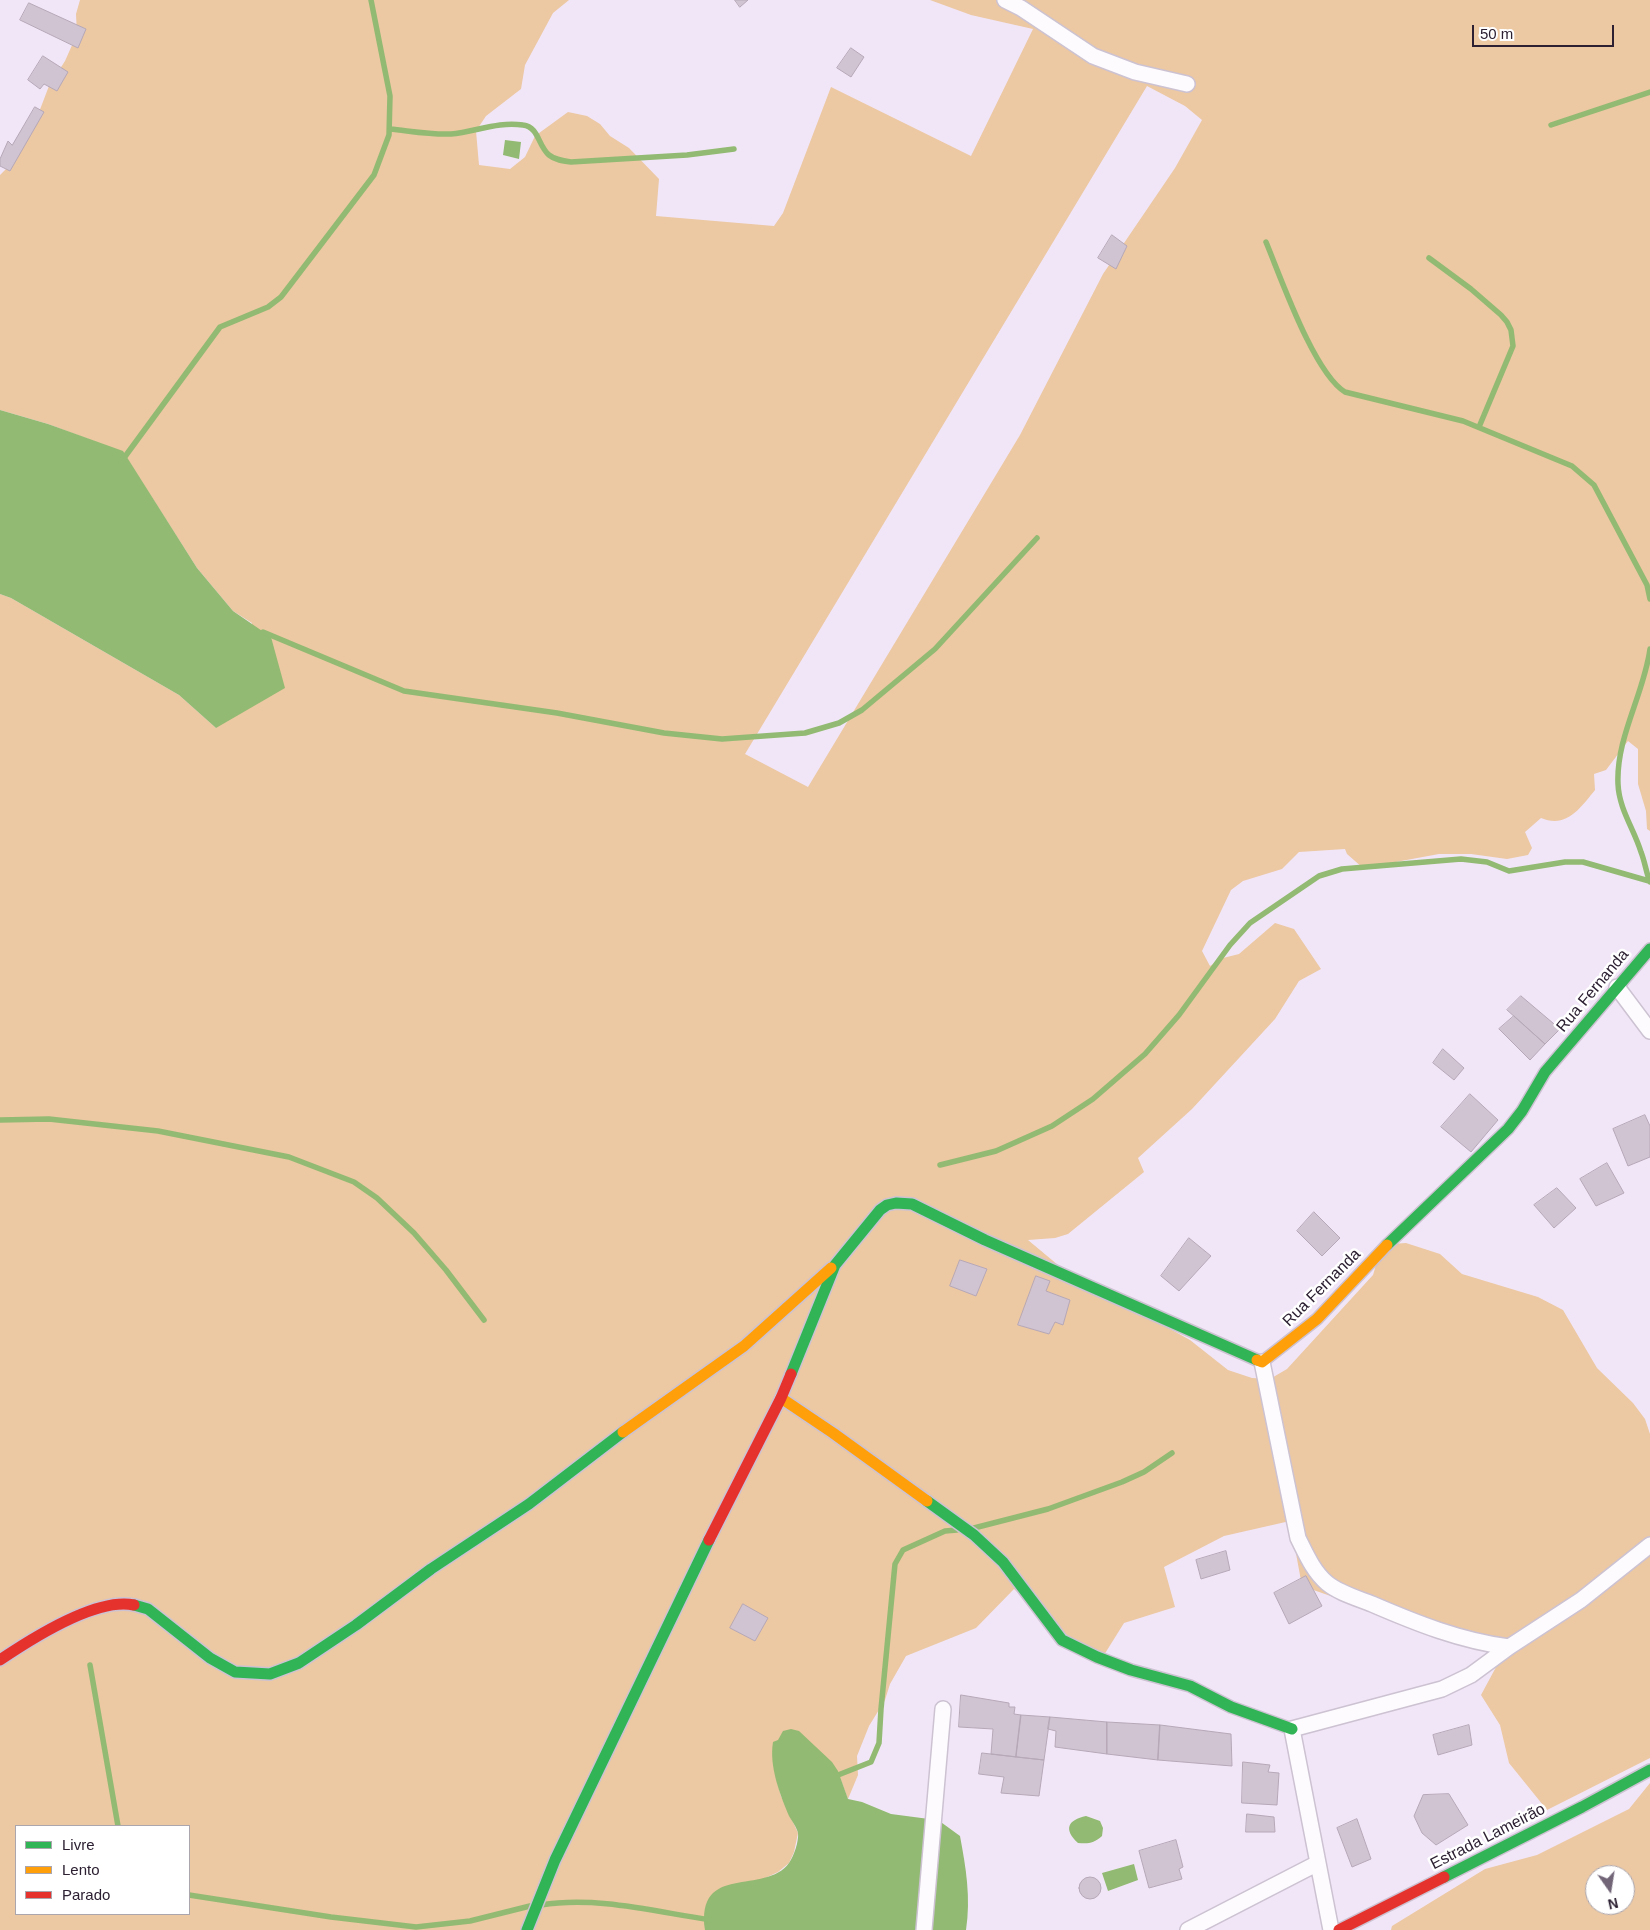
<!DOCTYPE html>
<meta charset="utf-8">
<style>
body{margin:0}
#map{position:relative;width:1650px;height:1930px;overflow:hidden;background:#f1e6f7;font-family:Helvetica,sans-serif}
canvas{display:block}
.legend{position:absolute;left:15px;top:1825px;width:175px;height:90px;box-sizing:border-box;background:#fff;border:1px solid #aba6ad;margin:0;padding:6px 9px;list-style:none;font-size:15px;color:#2c2032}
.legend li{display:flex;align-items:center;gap:10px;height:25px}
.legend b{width:25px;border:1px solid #aba6ad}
.north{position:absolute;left:1585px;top:1865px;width:50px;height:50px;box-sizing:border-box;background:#fff;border:1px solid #aba6ad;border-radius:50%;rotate:167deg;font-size:14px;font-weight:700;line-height:20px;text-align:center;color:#2c2032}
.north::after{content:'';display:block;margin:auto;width:18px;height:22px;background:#716577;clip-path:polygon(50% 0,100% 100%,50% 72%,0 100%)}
.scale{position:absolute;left:1472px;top:25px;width:142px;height:22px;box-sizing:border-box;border:2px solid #2c2032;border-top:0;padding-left:6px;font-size:15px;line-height:18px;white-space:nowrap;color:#2c2032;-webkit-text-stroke:4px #fff;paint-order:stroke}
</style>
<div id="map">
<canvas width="1650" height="1930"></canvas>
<ul class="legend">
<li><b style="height:6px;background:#30b455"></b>Livre</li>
<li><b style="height:6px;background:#ff9f0a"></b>Lento</li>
<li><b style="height:6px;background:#e5322d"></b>Parado</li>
</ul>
<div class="north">N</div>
<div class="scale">50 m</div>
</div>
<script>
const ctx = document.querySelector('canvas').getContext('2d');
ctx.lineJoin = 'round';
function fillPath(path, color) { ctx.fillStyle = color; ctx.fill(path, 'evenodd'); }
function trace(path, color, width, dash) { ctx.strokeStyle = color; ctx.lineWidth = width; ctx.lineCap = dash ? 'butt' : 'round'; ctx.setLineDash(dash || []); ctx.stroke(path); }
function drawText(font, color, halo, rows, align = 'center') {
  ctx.font = font + ' Helvetica,sans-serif'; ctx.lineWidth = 5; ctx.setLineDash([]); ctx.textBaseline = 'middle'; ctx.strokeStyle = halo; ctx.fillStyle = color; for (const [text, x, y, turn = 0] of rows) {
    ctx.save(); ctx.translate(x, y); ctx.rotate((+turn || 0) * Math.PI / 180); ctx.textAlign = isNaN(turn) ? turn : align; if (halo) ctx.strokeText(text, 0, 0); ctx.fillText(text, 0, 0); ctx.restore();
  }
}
fillPath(new Path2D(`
 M80,0H569L553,13L525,65L521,89L486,116L476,131L479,165L510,169L525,157L535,136L568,112L587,116L600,124L610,136L629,148L659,179L656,216L774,226L783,213L831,87L971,156L1033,29L971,15L930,0H1650V831L1647,829L1646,811L1638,784V749L1628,741L1606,770L1594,774L1595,790C1581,807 1567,829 1541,818L1525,832L1532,848L1528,855L1507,859L1471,854H1439L1363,868L1347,854L1345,849L1299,852L1282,869L1243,881L1231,890L1202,951L1210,966L1223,958L1239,954L1275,923L1294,929L1321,969L1299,981L1275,1019L1192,1109L1138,1158L1144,1172L1068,1234L1055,1238L1028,1240L1064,1270L1190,1340L1228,1370L1252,1378L1270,1379L1287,1369L1373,1275L1380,1252L1391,1244L1406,1243L1440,1254L1462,1274L1538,1297L1563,1310L1597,1368L1633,1403L1645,1419L1650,1434V1758L1547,1810L1509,1763L1500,1725L1481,1695L1502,1656L1302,1586L1290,1521L1224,1536L1164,1567L1175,1607L1124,1623L1099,1663L1014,1589L976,1628L906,1656L890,1684L885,1700L869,1726L857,1756L858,1775L848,1799C840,1778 839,1768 821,1753L776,1778L781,1796L798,1833L794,1852L789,1863L778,1872L706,1906L705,1930H0V594L11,598L179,695L216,728L252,623L233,611L197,568L123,452L48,424L0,410V175L13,162L31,133L49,86L65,61L77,34L76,14ZM1147,86L1185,106L1202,120L1175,168L1103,274L1020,435L808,787L745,754ZM16,1826H189V1914H16Z
 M1650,1783V1930H1391L1392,1926L1485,1869L1537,1855L1629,1809ZM1595,1875H1625V1905H1595Z`), '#ecc8a3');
fillPath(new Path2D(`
 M505,140L521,142L519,159L503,155Z
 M0,410L48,424L123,451L197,568L233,611L271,637L285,688L216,728L179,695L11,598L0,594Z
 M791,1729L799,1731L832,1762L838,1771L848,1799L862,1802L891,1814L929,1819L922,1930H705C696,1862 765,1896 789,1863C794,1856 799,1841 798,1833C797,1828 792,1821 789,1816C780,1794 769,1767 773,1742L778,1740L783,1731Z
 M1086,1816L1100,1821L1103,1828L1102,1836C1094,1843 1089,1844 1078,1843C1063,1829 1068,1820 1086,1816Z
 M938,1820L960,1836C966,1868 971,1898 966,1930H928Z
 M1134,1864L1138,1880L1108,1891L1102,1873Z`), '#92ba72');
trace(new Path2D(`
 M1551,125L1650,92
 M390,129C410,131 431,135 451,134C475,132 498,121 523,125C539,127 538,146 549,155C555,160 563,161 571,162L687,155L734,149
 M1266,242C1281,278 1314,373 1345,392L1463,421L1572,466L1594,485L1647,585L1650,599
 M1429,258L1471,289L1501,315L1507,322L1511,330L1513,346L1479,427
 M121,462L220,327L268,307L281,297L374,175L389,135L390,96L371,0
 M263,632L404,691L557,713L664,733L722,739L805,733L839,723L862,710L935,649L1037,538
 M1650,882C1646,872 1645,862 1641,852C1634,829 1619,809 1618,784C1616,737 1644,694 1650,649
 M0,1120L49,1119L158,1131L289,1157L354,1182L377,1198L414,1233L446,1270L484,1320
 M940,1165L996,1151L1052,1126L1093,1099L1145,1054L1179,1015L1230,945L1250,923L1319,876L1342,869L1461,859L1487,862L1509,871L1565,862H1583L1649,881
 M974,1528L1048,1509L1122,1482L1144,1472L1172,1453
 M90,1665L118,1826
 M833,1777L871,1762L879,1743L881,1709L895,1564L903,1550L945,1531L957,1530
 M189,1895L331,1917L416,1927L470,1921L530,1906
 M541,1905C597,1896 656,1912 711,1920`), '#92ba72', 5.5);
const building = new Path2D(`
 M735,0H748L740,7Z
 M29,3L86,29L78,48L20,20Z
 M851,48L864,57L851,77L837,68Z
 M43,56L68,72L57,91L44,84L40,89L28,80Z
 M35,107L44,112L10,171L0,166V159L8,141L12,145Z
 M1112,235L1127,246L1116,269L1098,258Z
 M1521,996L1560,1029L1545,1044L1507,1010Z
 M1514,1016L1545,1044L1530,1060L1499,1029Z
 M1443,1049L1464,1068L1454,1080L1433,1063Z
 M1470,1094L1498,1120L1471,1152L1441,1127Z
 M1645,1115L1650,1126V1157L1628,1166L1613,1129Z
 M1607,1163L1624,1193L1596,1206L1580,1179Z
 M1557,1188L1576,1208L1554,1228L1534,1205Z
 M1314,1212L1340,1238L1322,1256L1297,1231Z
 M1189,1238L1211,1256L1179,1291L1161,1276Z
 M960,1260L987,1269L976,1296L950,1286Z
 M1036,1276L1050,1281L1046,1291L1070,1300L1063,1325L1055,1322L1049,1334L1018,1325Z
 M1226,1551L1230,1570L1201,1579L1196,1560Z
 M1306,1576L1322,1606L1289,1624L1274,1593Z
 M743,1604L768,1618L755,1641L730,1628Z
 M961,1695L1009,1703V1707H1015L1014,1714L1021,1715L1016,1757L991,1754L993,1729L959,1727Z
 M1021,1715L1050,1717L1044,1760L1016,1757Z
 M1050,1717L1107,1722V1754L1055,1747L1056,1731L1048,1729Z
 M1107,1722L1160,1725L1158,1760L1107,1754Z
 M1160,1725L1231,1734L1232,1766L1158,1760Z
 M1469,1725L1472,1745L1438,1755L1433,1735Z
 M982,1753L1044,1760L1039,1796L1001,1793L1004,1777L979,1774Z
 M1243,1762L1270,1765L1268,1772L1279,1773L1277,1805L1242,1803Z
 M1449,1794L1468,1825L1436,1845L1422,1833L1414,1816L1423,1795Z
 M1247,1814L1274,1817L1275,1832H1246Z
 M1357,1819L1371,1859L1352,1867L1337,1828Z
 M1176,1840L1183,1867L1179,1869L1182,1879L1149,1888L1139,1851Z
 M1079 1888a11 11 0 1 1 22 0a11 11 0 1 1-22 0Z`);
fillPath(building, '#d1c4d2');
trace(building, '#b6a8b7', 1);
const street = new Path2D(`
 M1005,0L1021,8L1093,56L1135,72L1187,84
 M1617,987L1650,1031
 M1262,1362L1298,1538C1306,1554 1313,1571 1327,1583C1339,1593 1357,1598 1372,1604C1416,1623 1461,1641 1509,1647
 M924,1930L943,1709
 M1188,1930L1318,1863
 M1331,1930L1292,1729L1442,1689L1471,1675L1509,1647L1581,1600L1650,1545`);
const fast = new Path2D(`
 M1387,1245L1508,1129L1522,1111L1545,1072L1650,949
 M791,1374L835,1265L880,1210L887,1205L896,1203L912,1204L985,1240L1257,1360
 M927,1501L974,1535L1003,1562L1062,1640L1097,1657L1131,1670L1190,1686L1231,1707L1292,1729
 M134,1605L148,1609L210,1658L235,1672L270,1674L299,1663L356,1625L431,1569L529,1504L623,1432
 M1444,1877L1582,1807L1650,1770
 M527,1930L555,1860L709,1540`);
const slow = new Path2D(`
 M1257,1360L1262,1362L1317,1319L1387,1245
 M781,1398L833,1433L927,1501
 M623,1432L744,1346L831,1268`);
const jam = new Path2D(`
 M709,1540L781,1398L791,1374
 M0,1660C31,1639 96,1597 134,1605
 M1339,1930L1444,1877`);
trace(street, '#ccc2d2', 18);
trace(fast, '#ccc2d2', 14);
trace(slow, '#ccc2d2', 14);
trace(jam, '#ccc2d2', 14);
trace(street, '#fdfbfe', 15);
trace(fast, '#30b455', 11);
trace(slow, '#ff9f0a', 11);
trace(jam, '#e5322d', 11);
drawText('16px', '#2c2032', '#fff', [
 ["Rua Fernanda",1593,991,-50],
 ["Rua Fernanda",1322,1288,-45],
 ["Estrada Lameirão",1488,1837,-27]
]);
</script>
